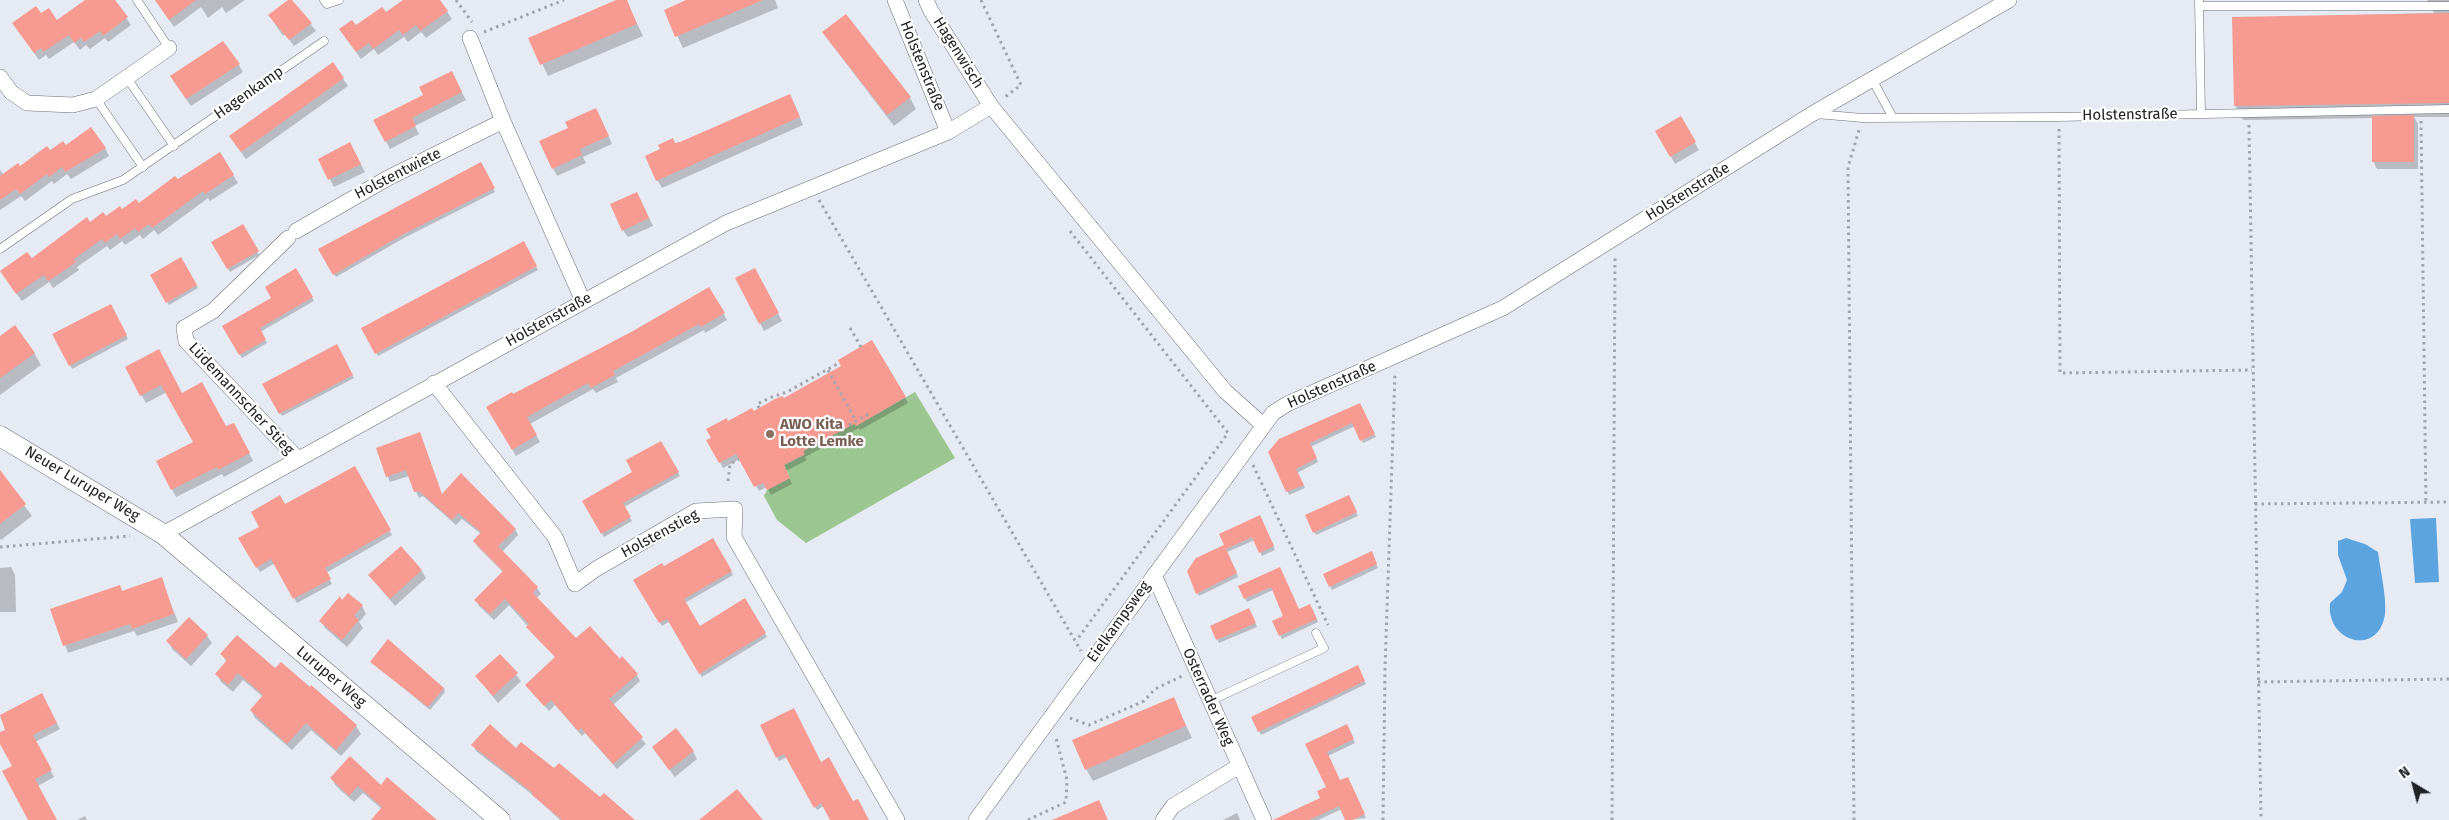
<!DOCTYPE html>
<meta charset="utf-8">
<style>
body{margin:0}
#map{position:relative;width:2449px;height:820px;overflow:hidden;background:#e6eaf3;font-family:"Fira Sans",sans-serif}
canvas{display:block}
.north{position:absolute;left:2389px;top:760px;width:50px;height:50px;-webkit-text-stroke:4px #fff;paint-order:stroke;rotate:323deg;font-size:14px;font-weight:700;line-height:20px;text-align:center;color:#212226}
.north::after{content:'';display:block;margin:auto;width:18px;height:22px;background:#212226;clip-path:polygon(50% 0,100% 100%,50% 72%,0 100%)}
</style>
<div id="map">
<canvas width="2449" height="820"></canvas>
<div class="north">N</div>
</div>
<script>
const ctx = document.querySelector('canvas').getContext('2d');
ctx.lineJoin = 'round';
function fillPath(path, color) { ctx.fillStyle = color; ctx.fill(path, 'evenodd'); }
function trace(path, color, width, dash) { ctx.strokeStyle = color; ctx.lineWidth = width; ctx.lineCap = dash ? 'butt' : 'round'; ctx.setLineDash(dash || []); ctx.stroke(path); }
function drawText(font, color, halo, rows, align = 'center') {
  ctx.font = font + ' "Fira Sans",sans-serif'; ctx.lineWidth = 4.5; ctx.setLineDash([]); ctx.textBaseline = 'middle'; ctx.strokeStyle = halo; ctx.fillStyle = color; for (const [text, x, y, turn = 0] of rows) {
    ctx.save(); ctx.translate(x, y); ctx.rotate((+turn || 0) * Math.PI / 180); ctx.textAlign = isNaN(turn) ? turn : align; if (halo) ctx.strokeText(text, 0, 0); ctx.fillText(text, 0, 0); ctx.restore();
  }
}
fillPath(new Path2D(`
 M915,392L955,458L806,543L777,520L764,496L767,490L790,478L784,465L804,455L803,451L832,436L853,420L856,426Z`), '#9cc691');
fillPath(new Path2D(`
 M2436,518L2439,582L2415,583L2410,519Z
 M2346,538L2365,544L2378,552C2380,568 2387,599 2385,614C2379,657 2326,643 2330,603L2342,592L2347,580L2338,555V541Z`), '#5ca4e0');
fillPath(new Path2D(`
 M98,0H114L131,25L108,42L105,38L90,49L86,45L80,50L74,42L49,59L46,55L39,60L13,23L41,15L57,21Z
 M155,0H245L226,13L222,7L208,18L201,7L174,27Z
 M291,0L316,31L294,46L285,34L283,36L269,15Z
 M417,0H439L452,19L426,38L421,32L408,42L404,37L378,55L374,49L361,59L345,37L356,27Z
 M620,0H626L643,36L548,76L530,38Z
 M689,0H775L778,8L683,48L665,10Z
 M2427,0H2449V117H2414L2418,124V169H2377L2373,161V118L2243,120L2235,105L2233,18L2434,13Z
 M823,33L910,98L916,109L894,126Z
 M333,64L348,86L246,159L235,144Z
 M239,65L243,72L191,106L171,77Z
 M455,80L466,100L415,126L419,134L390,149L375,120Z
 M794,103L803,125L662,188L657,180L675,144Z
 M600,117L612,144L583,157L586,163L557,176L553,168Z
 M1680,118L1699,150L1675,164L1657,131Z
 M65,146L105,148L109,156L71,179L67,174L54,184L52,181L25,201L21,196L0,210V170L4,175Z
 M354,151L365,172L334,187L319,159Z
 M220,154L238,183L210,201L208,198L158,235L154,230L143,239L140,235L125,245L122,241L110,250L107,246L77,267L79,270L53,288L49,282L22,301L6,279L31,260L90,223L139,204Z
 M480,164L495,192L404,238L336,277L320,249Z
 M641,201L653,226L628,237L623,230Z
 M242,225L259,255L230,272L213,242Z
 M523,243L538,270L378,356L363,328Z
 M181,259L198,288L169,305L152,275Z
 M296,270L314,301L260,332L267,343L242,358L224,327L273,298Z
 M759,277L782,321L764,331L760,323Z
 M709,288L727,320L705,333L704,330L616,378L618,382L596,393L593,389L530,424L540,442L516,456L488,407L633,332Z
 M110,305L128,339L72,369L54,335Z
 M0,338L34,353L41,365L0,395Z
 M872,341L908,403L860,430L859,428L805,457L807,460L786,471L792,484L771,495L767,487L759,491L740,459L723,468L708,440L728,423L783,400L842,366Z
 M336,345L354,378L282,416L264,384Z
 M126,368L182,395L226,428L238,432L253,461L224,477L222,474L176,497L158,462L195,443L167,392L146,403Z
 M1362,408L1376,437L1363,443L1355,426L1310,447L1318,462L1297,473L1305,488L1289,495L1270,452Z
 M661,442L680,476L624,507L632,521L604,537L584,502L634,473Z
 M377,449L442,495L515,529L518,535L502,552L537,588L541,594L536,598L576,640L619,660L637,675L640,681L613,705L646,744L617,769L585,733L582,736L555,705L549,711L527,685L556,658L509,605L494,620L479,606L476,600L503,572L478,547L474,541L481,534L462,519L456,525L423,496L419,498L409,476L390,482Z
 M354,467L392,535L326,573L332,584L297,603L275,563L260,572L239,539L261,527L285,506Z
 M0,472L32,516L1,540L0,539Z
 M1350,500L1358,516L1316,535L1314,532Z
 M1262,520L1275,550L1262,556L1255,540L1227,552L1238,577L1199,596L1197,593L1226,546Z
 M713,540L733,575L685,603L699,627L745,600L767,637L702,677L670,621L662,626L635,580L664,568Z
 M1373,556L1378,568L1332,590L1330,586Z
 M11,567L15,575L16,612H0V568Z
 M1280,569L1299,610L1312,608L1318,622L1282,639L1274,622L1285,617L1273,590L1247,602L1245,598Z
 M421,570L426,578L395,606L370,576Z
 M161,579L178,622L137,636L134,631L68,653L52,609L120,587L123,592Z
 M342,602L362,606L366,614L359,622L363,628L347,647L325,628L321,621Z
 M1251,613L1257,627L1219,643L1212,626Z
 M207,636L212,643L191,666L172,649L168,641Z
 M222,654L275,670L310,689L312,686L356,726L361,734L341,756L311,730L292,750L255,718L251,710L263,697L243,680L233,692L221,682L217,674L227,663Z
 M500,655L521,681L498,703L477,677Z
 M372,662L444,688L445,692L430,710Z
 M1357,667L1366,684L1261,735L1253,717Z
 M42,695L60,729L35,742L54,777L38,786L56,820H30L13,767L0,741V734L7,730L0,717Z
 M1173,698L1192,738L1093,781L1086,769Z
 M761,725L821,763L868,820H832L824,806L817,810L787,757L779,761Z
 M1348,729L1355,743L1328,756L1340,782H1349L1366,818L1347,820L1342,809L1318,820H1298L1321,798L1327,788L1307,744Z
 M473,745L516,750L554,770L633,820H560L534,796L476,751Z
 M653,748L693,751L697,759L675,777Z
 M331,778L381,786L436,820H373L382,809L363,793L354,802L336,786Z
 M1237,813L1240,820H1223Z
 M85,816L87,820H77Z`), '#0003');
fillPath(new Path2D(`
 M85,0H115L128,17L103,36L100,31L84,42L81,38L74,43L69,35L43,52L41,48L34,53L12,23L36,6L41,13L49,8L57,20Z
 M155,0H196L169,20Z
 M288,0H292L312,23L289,40L268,15Z
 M403,0H440L448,11L420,31L416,25L403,35L399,30L373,49L369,43L356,52L339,29L352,20L356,25L382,7L386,12Z
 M616,0H627L637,24L540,65L528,38Z
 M686,0H763L675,37L664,10Z
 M2449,13V103L2234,106L2232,17Z
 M846,14L911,97L887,115L822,32Z
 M223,41L240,64L186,99L170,76Z
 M333,62L344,78L241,152L229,136Z
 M452,71L462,92L412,118L416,126L385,142L373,120L423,95L419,87Z
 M790,94L800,117L656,181L645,156L660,149L658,145L673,138L675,143L680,142Z
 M596,108L609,136L580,149L582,155L552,169L539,141L568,128L565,122Z
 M2414,115V162H2372V116Z
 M1681,116L1696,142L1670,157L1655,131Z
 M91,127L106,148L65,172L62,167L49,177L47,174L20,194L16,189L0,200V176L18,163L20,166L47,146L50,150L63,141L66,145Z
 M350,142L361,164L328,180L318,159Z
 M220,152L234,175L205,194L203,191L152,228L149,224L138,232L135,228L120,239L117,234L105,243L102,239L74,259L76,262L62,272L48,281L44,275L16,294L0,271L27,252L32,258L87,217L90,222L103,212L106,216L120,206L122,209L136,199L139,203L175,176L178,179Z
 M481,162L495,188L402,235L333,275L318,249Z
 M637,192L649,218L622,231L610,204Z
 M243,224L259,251L227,269L211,242Z
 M524,241L537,266L375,354L361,328Z
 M181,257L197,285L166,303L150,275Z
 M296,268L313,297L260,328L266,340L239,355L222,326L271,298L265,287Z
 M755,268L779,313L759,324L735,278Z
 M709,287L725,313L701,327L699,324L613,371L615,375L591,388L588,383L527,417L537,435L512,450L486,407L512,392L513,394L633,331Z
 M111,304L127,335L69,366L52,334Z
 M15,325L35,353L0,378V336Z
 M872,340L906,397L856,426L854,424L803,451L805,454L784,465L790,478L767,490L763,483L754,487L736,454L719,463L706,440L711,438L706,429L727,418L728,421L752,408L754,411L775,399L782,396L784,398L841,366L838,360Z
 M337,344L353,375L279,414L262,384Z
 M159,349L182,393L202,382L226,426L234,423L250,453L218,470L217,467L171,490L156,461L193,442L161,385L140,396L125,367Z
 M1360,403L1375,434L1360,441L1352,423L1310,443L1317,458L1296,469L1304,485L1286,492L1268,452L1279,439Z
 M420,432L442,494L461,473L516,529L498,546L538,587L533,593L576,638L590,626L620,659L622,656L638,674L609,699L643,737L613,764L581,728L578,731L551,700L544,706L525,685L555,657L526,627L529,624L505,599L490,614L474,600L503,571L473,541L481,532L458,513L452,520L419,491L414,492L406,470L386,477L376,448Z
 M661,441L679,472L623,503L631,517L601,534L582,501L632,472L626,460Z
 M355,466L391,530L325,568L331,579L293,599L271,559L256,568L238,538L259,527L251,512L280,495L285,504Z
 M0,470L26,504L0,524Z
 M1349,495L1357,512L1313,533L1305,515Z
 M1260,515L1274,546L1259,553L1252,537L1226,549L1237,573L1196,594L1187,571L1196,558L1224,545L1219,534Z
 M713,538L732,571L684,599L700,626L745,598L766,633L699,674L667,619L659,623L633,580L662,563L664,566Z
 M401,546L422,570L390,599L368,575Z
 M1372,551L1377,564L1329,587L1323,574Z
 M1280,567L1299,609L1310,604L1317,619L1279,636L1272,621L1283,616L1271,587L1244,599L1238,586Z
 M162,577L174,614L132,629L130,624L63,646L50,609L120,585L122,591Z
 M348,593L363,605L354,616L359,620L342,640L319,621L340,596L342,600Z
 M1249,608L1256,623L1216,640L1210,626Z
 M189,617L208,635L186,659L166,641Z
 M237,635L275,668L281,662L310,687L311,685L357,725L336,750L306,723L287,744L250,710L263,695L238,673L228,685L215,674L227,660L220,654Z
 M388,639L444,688L428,707L370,662Z
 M500,654L518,673L493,696L475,676Z
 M1358,665L1365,681L1258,732L1251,717Z
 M42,693L57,723L33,735L52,770L35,779L57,820H28L2,771L12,766L0,744V732L5,730L0,715Z
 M1174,697L1186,726L1085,770L1072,740Z
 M794,708L821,762L829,757L853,801L858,799L869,820H830L821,803L814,808L784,754L776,758L760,725Z
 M490,724L516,748L521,742L554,768L559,763L600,797L604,793L635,820H562L532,795L533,793L471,745Z
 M1347,724L1354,739L1327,752L1340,780L1348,777L1365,814L1353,820H1345L1339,806L1309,820H1273L1320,798L1317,791L1326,787L1305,744Z
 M676,728L694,751L669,770L652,747Z
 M350,756L381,785L387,777L437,820H371L382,807L358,786L349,796L330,778Z
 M737,789L763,820H699Z
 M1099,800L1108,820H1052Z`), '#f79a91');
const service = new Path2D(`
 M137,0L169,48
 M324,0L327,4L339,0
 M2199,0L2201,114
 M2199,6H2449
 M127,78L174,146
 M1872,79L1893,118
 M96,99L143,167
 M1816,114L1863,118L2058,117L2449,109
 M0,249L72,199L123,180L324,41
 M1210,701L1324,648L1316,633`);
const minor = new Path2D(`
 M895,0L948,132
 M926,0L931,11L991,106L1225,391L1263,425
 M470,38L503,121L583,301
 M0,77L11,92L27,103L73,105L96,99L169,48
 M296,231L388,178L503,121
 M288,238L213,311L184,328L186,341L297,458
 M434,383L555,537L575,584L596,569L696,511L735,509L734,537L897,820
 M163,534L726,223L948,132L991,106
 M1154,575L1264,820
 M976,820L1273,413L1287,404L1503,308L1812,114L2009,0
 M1163,820L1173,806L1239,766`);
const tertiary = new Path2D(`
 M0,436L163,534L500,820`);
trace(service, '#6b6f77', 9);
trace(minor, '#6b6f77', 16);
trace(tertiary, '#6b6f77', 21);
trace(new Path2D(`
 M456,0L472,22
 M981,0L1021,85L1005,97
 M484,32L564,0
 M2421,121L2426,503
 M2249,125L2261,820
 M2059,129L2060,373L2252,370
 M819,200L1081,651
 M1070,231L1228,433L1076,641
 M850,328L861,347
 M828,370L856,421
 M759,408L757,404L772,397L787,392L839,363
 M849,425L869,414
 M1253,465L1328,625
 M728,481L730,464L739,459
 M2255,504L2449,502
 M0,547L130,536
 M2258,682L2449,679
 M1070,718L1089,725L1144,701L1155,689L1182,676
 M1028,820L1066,802L1067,780L1056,738
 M1383,820L1385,669L1395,373
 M1612,820L1615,256
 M1854,820L1848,167L1859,130`), '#a1a4ab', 3, [2.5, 4]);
trace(service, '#fff', 8);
trace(minor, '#fff', 15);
trace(tertiary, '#fff', 20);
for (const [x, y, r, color] of [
 [770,434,5,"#8d6e63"]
]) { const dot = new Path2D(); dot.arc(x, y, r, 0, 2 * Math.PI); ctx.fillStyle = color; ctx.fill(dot); trace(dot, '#fff', 2); }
drawText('15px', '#212226', '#fff', [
 ["Hagenwisch",958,53,58],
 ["Holstenstraße",922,66,68],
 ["Hagenkamp",249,93,-35],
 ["Holstenstraße",2130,115,-1],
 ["Holstentwiete",398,174,-27],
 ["Holstenstraße",1688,192,-32],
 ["Holstenstraße",549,320,-29],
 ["Holstenstraße",1332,385,-24],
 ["Lüdemannscher Stieg",241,399,47],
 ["Neuer Luruper Weg",82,484,31],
 ["Holstenstieg",660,534,-28],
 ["Eielkampsweg",1119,622,-54],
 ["Luruper Weg",331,677,40],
 ["Osterrader Weg",1208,697,66]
]);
drawText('bold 15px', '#785e54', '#fff', [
 ["AWO Kita",780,425],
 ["Lotte Lemke",780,442]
], 'left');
</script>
